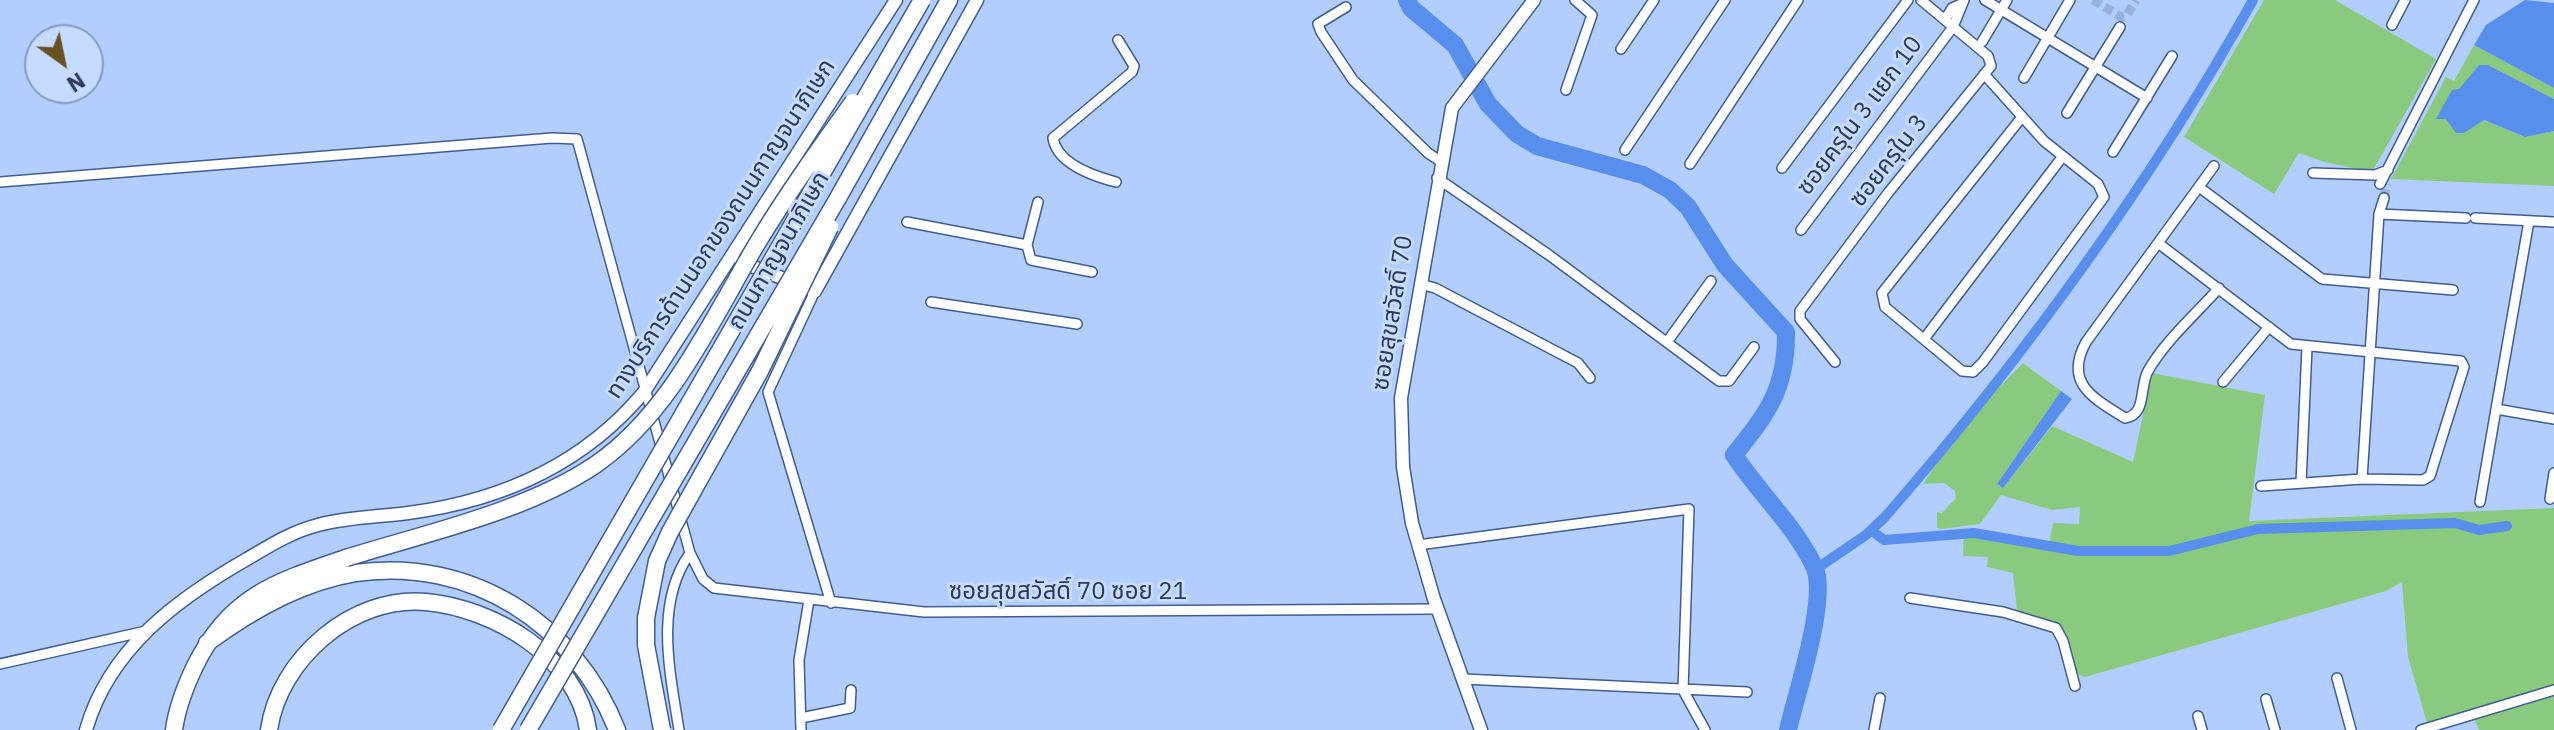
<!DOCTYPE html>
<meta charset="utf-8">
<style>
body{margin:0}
#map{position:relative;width:2554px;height:730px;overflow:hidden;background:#b2cefe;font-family:"IBM Plex Sans",sans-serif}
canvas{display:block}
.north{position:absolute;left:24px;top:24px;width:80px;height:80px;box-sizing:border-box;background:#c5dbff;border:2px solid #889bba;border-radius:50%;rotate:147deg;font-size:22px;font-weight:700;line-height:32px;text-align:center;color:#2d3b53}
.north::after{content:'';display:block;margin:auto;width:28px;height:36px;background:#6a5122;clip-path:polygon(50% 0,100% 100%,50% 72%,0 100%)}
</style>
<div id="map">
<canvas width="2554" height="730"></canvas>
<div class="north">N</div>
</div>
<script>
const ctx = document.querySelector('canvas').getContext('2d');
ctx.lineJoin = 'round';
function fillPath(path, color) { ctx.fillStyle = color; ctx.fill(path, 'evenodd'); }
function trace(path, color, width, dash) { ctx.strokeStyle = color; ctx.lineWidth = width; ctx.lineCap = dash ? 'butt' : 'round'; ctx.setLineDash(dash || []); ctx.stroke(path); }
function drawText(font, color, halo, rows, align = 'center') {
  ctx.font = font + ' "IBM Plex Sans","Noto Sans Thai",sans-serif'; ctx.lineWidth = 6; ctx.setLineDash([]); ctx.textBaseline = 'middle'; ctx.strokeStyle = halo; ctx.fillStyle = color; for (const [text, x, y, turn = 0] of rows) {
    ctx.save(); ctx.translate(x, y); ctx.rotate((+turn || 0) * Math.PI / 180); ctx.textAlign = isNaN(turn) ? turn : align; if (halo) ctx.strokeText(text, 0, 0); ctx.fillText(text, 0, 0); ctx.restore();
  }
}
fillPath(new Path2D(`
 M2264,0H2335L2436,59L2372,172L2324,162L2299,153L2274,194L2184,137Z
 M2474,45L2554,88V99L2488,65H2479L2437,119L2446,118L2464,133L2483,120L2525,137L2554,131V186L2391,179L2446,77L2454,81Z
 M2023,363L2061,391L1997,484L2003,488L2052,426L2133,462L2152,373L2265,395L2249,521L2554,508V685L2427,723L2408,657L2402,582L2386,591L2085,677L2077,674C2063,631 2061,625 2017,611L2013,573L1987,567L1988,557L1963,556L1964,532L1987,531L2049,543L2053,523L2079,524L2080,507L2052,510L2001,495L1980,524L1941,529L1937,528V512L1942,513L1956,498L1955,491L1944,483L1923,484L1962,425Z
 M2554,695V730H2479L2474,718Z`), '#89ca7e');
fillPath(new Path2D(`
 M2525,0L2554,3V88L2474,45L2486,25Z
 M2479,65H2488L2554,99V131L2525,137L2484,120L2464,133H2456L2446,119H2436L2452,90L2459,89Z
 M2061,391L2072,399L2003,488L1997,484Z`), '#588eec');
trace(new Path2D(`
 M1871,530L1884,540L1974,533L2078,551H2169L2258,529L2455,523L2479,530L2507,526
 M1816,569L1866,535L1885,517C2024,357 2149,186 2253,0`), '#588eec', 10);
trace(new Path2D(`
 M1407,0L1411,8L1455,45L1488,104L1517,134L1537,146L1643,175L1670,190L1688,207L1725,265L1786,332C1787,388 1767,414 1734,455C1759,493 1795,526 1814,566C1829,597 1796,694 1788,730`), '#588eec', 18);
trace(new Path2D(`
 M2093,0L2121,17L2126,16L2136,0
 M2384,198L2387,184`), '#97b1dc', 9, [9, 4.5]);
const street = new Path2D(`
 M1985,0L2147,98
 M1346,7L1318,24L1321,32L1353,80L1428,153L1440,161
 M1945,20L1952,8L1961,4
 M2392,25L2405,0
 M1982,42L2007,0
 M1621,49L1654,0
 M1984,74L2044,141L2098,184L2104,197L1983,362L1973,372L1962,371L1885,307L1882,293L2022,117
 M2024,78L2070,0
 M1566,90L1592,15L1575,0
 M2067,113L2120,27
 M1625,150L1725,0
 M2113,152L2172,56
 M1690,164L1798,0
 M2214,166L2086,342C2063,384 2095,399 2125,418C2147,415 2139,387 2148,371C2165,341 2196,314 2219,288
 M1782,168L1908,0
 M2313,173L2375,175L2388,170
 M1437,178L1549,255L1719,381H1729L1754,347
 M0,182L552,138L577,139L690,553L703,579L714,588L924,612L1438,609
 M1116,182C1093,176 1057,164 1053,138L1132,72L1134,66L1118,40
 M2380,184L2474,0
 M2199,187L2322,279L2453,290
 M1038,202L1027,245L1031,260L1092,272
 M2379,214L2466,218
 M2475,218L2554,222
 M2529,221L2496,409L2554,419
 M907,222L1027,245
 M1801,230L1953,27L1964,0
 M2158,243L2291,344L2461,361L2464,367L2430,476L2423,480L2362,479L2261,486
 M1420,284L1435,288L1578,363L1590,378
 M815,291L768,392L831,603
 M931,302L1077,324
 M1924,339L2063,156
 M1667,342L1711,281
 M1835,362L1800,319V311L1888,193L1991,66L1988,56L1921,0
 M2223,382L2269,327
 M2362,479L2379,214L2384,198
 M2301,483L2307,347
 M2550,499L2554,473
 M2480,502L2496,409
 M1418,545L1689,509L1683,690L1705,730
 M1910,598L2003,612L2056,628L2063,641L2075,686
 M0,664L146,631
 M2337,678L2351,730
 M1463,679L1747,692
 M2266,699L2275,730
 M2198,716L2202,730
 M801,718L850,708L851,690
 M679,730C670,672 654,604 690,553
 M801,730L799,660L809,600
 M1874,730L1880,698
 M2421,730L2554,690`);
const secondary = new Path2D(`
 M741,262L815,291L977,0
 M86,730C109,649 177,599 247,559C271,545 291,532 318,525C348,517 377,517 408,513C500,501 583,465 644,392L896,0
 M1481,730L1434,599L1412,523L1403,467L1401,398L1452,108L1534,0`);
const highway = new Path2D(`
 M838,198L949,0
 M207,643C250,611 300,582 355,573C470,556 576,624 617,730
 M174,730C177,707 185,687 195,666C230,595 276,582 346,558
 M269,730C279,659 353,595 426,602C493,608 578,657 588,730`);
trace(street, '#3f5d91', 12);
trace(secondary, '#3f5d91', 15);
trace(highway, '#3f5d91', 19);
trace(street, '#fff', 9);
trace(secondary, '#fff', 12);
trace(highway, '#fff', 16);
const highwayBridge = new Path2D(`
 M346,558C426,533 525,512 595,465C671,413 712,319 758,242C787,194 820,148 853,102
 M501,730L922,0
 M528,730L838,198
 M662,730L646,645V618L657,561L670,532L760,371L830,227`);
trace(highwayBridge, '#3f5d91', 19, []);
trace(highwayBridge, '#fff', 16);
drawText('24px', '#2d3b53', '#c5dbff', [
 ["ซอยครุใน 3 แยก 10",1860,116,-53],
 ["ซอยครุใน 3",1889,161,-52],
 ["ทางบริการด้านนอกของถนนกาญจนาภิเษก",721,229,-57],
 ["ถนนกาญจนาภิเษก",779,251,-60],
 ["ซอยสุขสวัสดิ์ 70",1393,313,-81],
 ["ซอยสุขสวัสดิ์ 70 ซอย 21",1068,592]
]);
</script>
